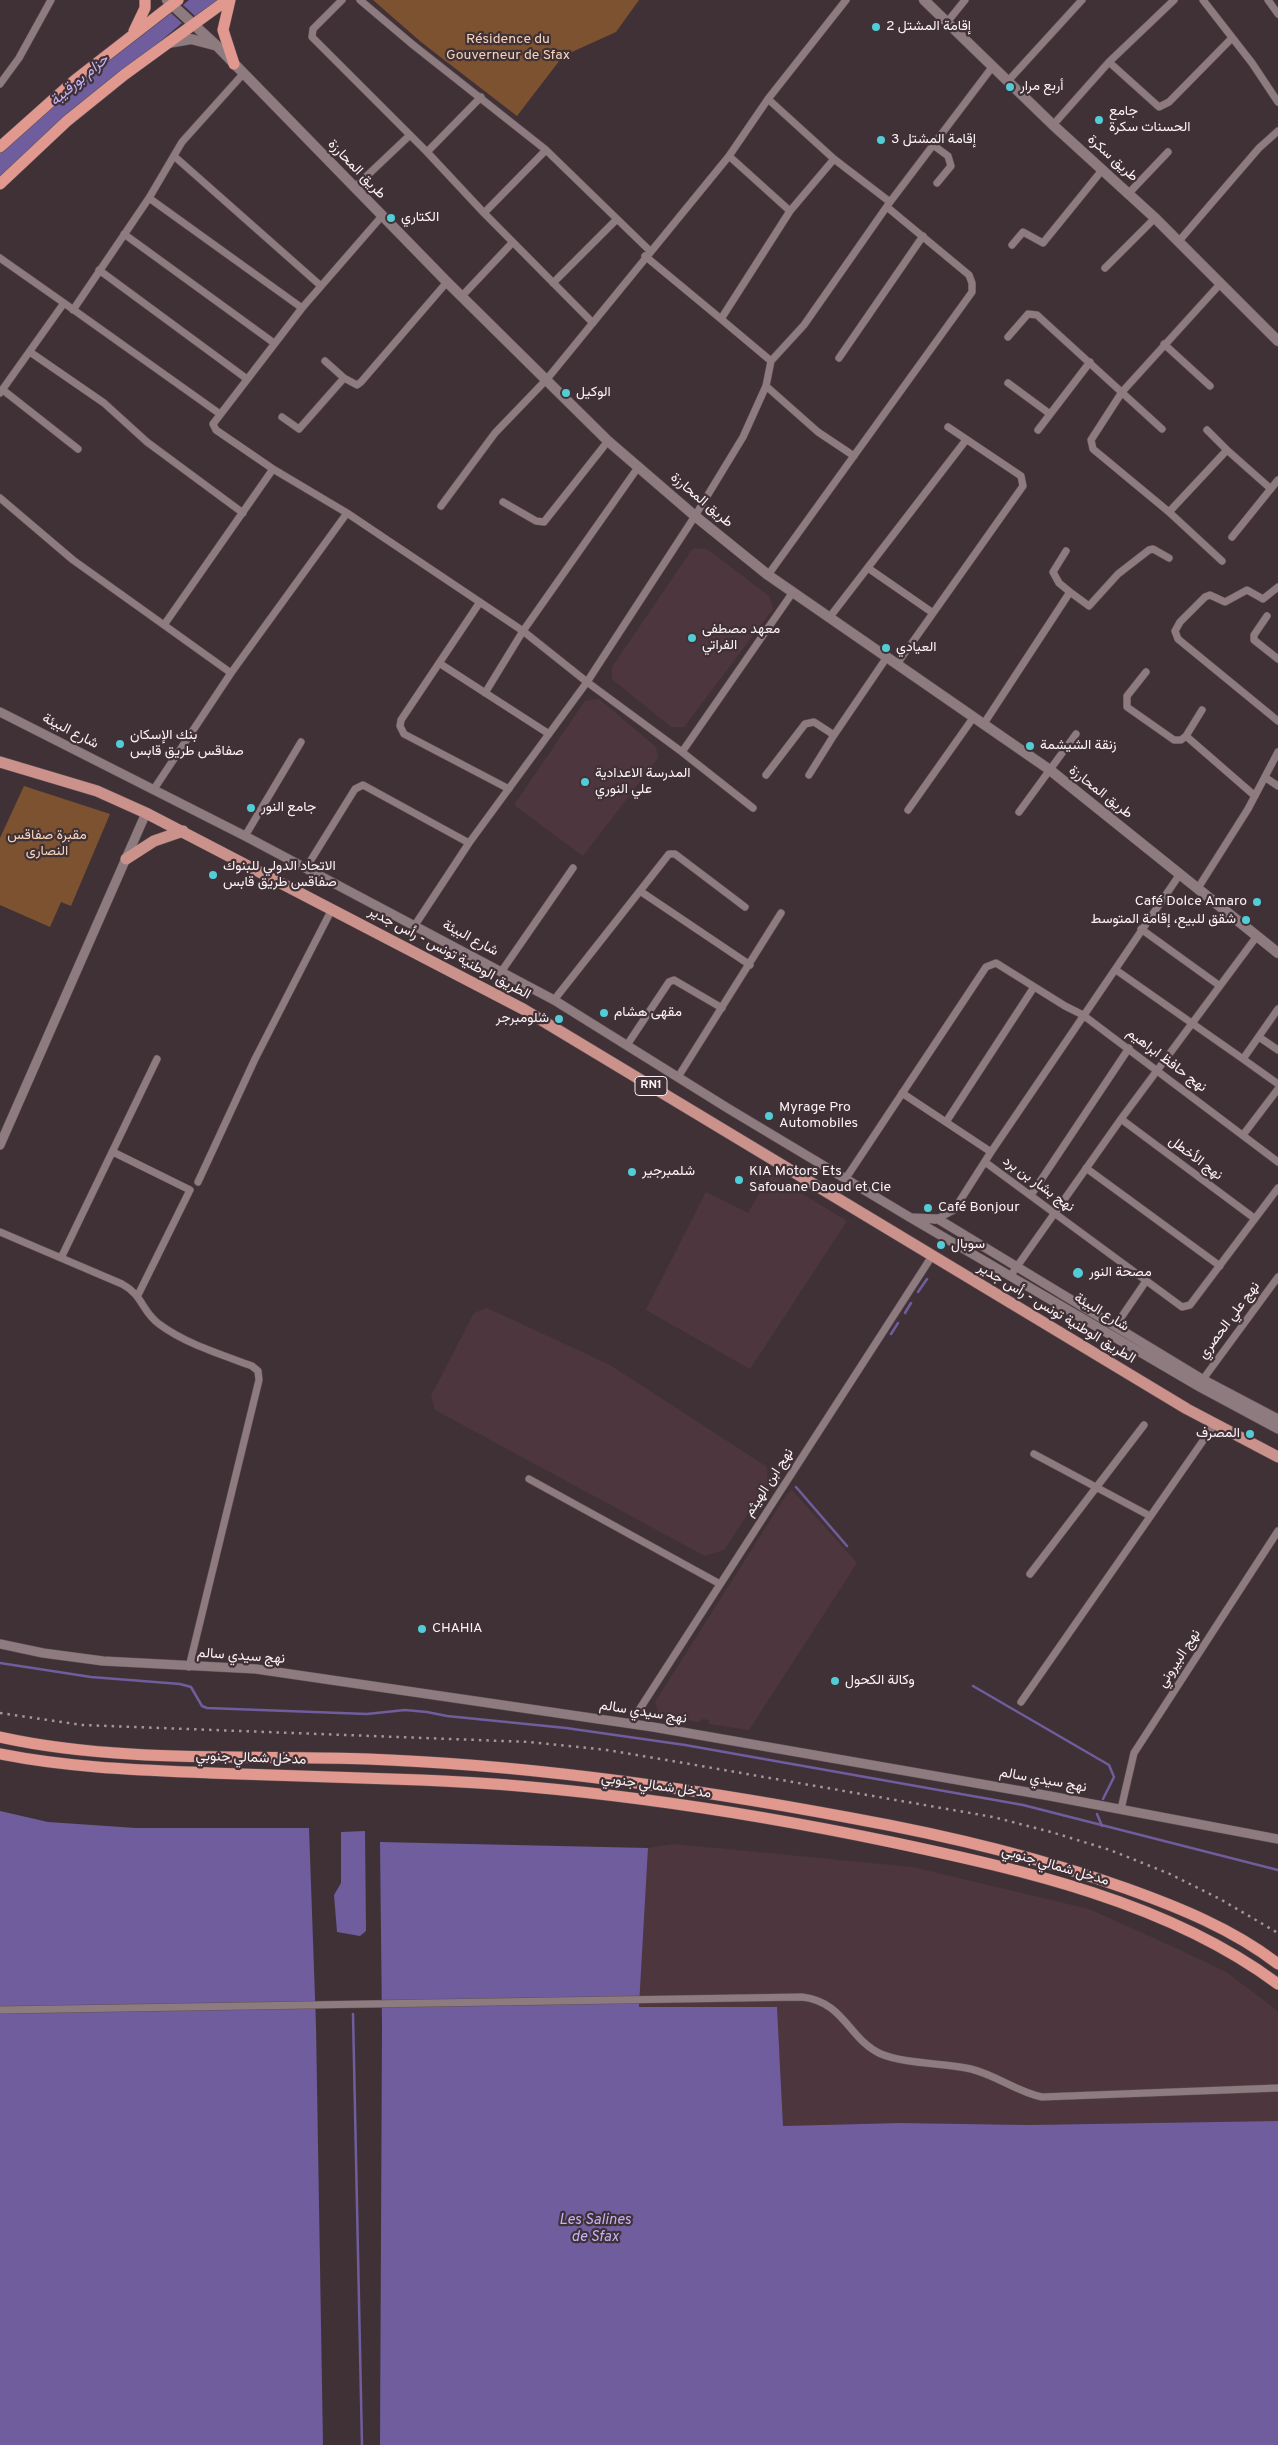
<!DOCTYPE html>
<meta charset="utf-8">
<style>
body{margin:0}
canvas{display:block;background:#403136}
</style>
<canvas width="1278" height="2445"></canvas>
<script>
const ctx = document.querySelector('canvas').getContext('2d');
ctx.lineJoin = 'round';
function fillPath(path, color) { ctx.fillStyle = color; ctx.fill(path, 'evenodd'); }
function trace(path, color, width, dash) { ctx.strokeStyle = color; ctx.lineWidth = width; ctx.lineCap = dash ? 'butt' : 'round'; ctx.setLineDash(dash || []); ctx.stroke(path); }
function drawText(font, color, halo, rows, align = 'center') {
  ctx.font = font + ' Overpass,Vazirmatn,sans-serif'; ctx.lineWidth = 4.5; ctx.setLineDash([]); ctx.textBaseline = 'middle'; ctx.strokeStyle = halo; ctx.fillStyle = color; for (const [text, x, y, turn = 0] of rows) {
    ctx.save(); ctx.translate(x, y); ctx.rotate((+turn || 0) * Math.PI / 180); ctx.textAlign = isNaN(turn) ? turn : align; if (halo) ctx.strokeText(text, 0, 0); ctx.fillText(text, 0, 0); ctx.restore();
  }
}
fillPath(new Path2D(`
 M693,548L707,549L769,596L773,609L684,727H671L612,679V667Z
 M599,699L656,747L658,758L583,856L514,805L585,701Z
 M773,1170L782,1175L779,1180L847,1221L750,1369L646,1310L706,1192L748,1213Z
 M487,1308L610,1365L767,1467L768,1483L724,1550L705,1556L435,1410L431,1396L474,1313Z
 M792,1490L857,1563L749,1730L709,1724V1720L702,1719L699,1722L660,1716L655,1702L787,1494Z
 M674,1844L912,1867L1089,1909L1180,1950L1226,1972L1278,2011V2121L1028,2125L900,2123L783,2126L777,2007H639L648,1848Z`), '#4d363e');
fillPath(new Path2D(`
 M373,0H639L616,32L563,56L517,116L421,42Z
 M24,786L110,814L71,906L61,902L50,927L0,905V838Z`), '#7c5230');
fillPath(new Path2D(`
 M189,0H218L195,16L183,5Z
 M171,13L182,23L0,177V152L54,103Z
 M0,1811L48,1822L136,1828H309L316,2026L323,2445H0Z
 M365,1831L366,1931L360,1936L337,1932L334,1895L341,1883V1832Z
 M380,1842L648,1848L639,2007H777L783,2126L900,2123L1028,2125L1278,2121V2445H380L382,2024Z`), '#6f5d9d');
trace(new Path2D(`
 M918,1292L927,1279
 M905,1313L911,1303
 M891,1334L898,1323
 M796,1487L847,1546
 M0,1663L91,1677L180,1684L191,1687L202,1706L207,1708L367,1714L405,1710L427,1712L447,1716L566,1728L685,1745L1023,1805L1278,1870
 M973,1686L1109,1765L1114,1777L1103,1799
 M1097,1814L1102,1826
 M353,2014L362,2445`), '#6f5d9d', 2.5);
const minor = new Path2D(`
 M342,0L313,29L312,37L427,152L481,97
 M360,0L412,44L546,150L650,251
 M1203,0L1252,63L1278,102
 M1268,0L1278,14
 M948,21L965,0
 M1109,62L1159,107L1169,102L1231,39
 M1008,81L1082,0
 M0,84L19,58L51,0
 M768,99L834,159L890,202
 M1053,125L1109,62L1174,0
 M933,145L948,156L951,166L937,183
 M427,152L484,213L546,150
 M174,156L321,286
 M729,156L790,211
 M834,159L790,211L721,319L771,361L804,325L890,202L993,66
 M354,188L410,135
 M1129,193L1168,152
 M149,198L302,308
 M484,213L593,323
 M124,234L274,343
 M1179,241L1259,148L1278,131
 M1012,245L1023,232L1043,243L1103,169
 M645,256L721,319
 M0,258L64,303
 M1105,268L1155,218
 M99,270L247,379
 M553,283L617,219
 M1221,283L1122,392L1091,440L1093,449L1169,512L1222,561
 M462,296L512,243
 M73,310L149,198L182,142L243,74
 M1008,337L1028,314L1037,315L1162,429
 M1164,344L1210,386
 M30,352L104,403L147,442L243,513
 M839,358L923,236
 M325,361L344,378
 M1008,383L1050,414
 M766,386L818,432L854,456
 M3,390L78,449
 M0,393L64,303L220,414
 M282,417L299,429L344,378L357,385L361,382L447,282
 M1038,430L1090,362
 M1207,430L1227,450
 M0,498L73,560L164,625L273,469L216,430L213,424L302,308L382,216
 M503,502L536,521L544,522L608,441
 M441,506L495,433L547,379L729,156L768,99L846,0
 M1169,512L1227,450L1271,489
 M347,513L523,631L587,682L682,752L793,592
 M1232,537L1278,480
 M1066,551L1053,572L1059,583L1070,592
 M868,568L933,613
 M768,575L972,292V283L969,275L887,207
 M1278,587L1263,599L1247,590L1225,602L1210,595L1205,597L1180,622L1175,631L1178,639L1278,721
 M480,602L401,720L400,726L404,734L509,789
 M1267,616L1254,635V640L1278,659
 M829,618L966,440
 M164,625L231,673
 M439,663L549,734
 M897,664L1023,486L1021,476L948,427
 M1146,672L1127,696V707L1174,740H1181L1186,736L1255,796
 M485,693L523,631L639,466
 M983,725L1070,592L1089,606L1118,574L1149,550L1153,549L1169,558
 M1186,736L1202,710
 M682,752L753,808
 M766,775L805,724L814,722L834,735L887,657
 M809,775L834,735
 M1266,778L1278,786
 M154,789L231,673L347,513L273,469
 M908,810L973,718
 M1019,812L1076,734
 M245,836L301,742
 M306,868L355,789L363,785L469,843
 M1198,888L1248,809L1278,752
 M640,891L750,965
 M415,925L469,843L587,682L695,516L743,437L766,386L771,361
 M1141,929L1220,986
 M1116,970L1243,1059L1278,1009
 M501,972L573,868
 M554,1000L669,854H675L745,907
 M1259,1037L1278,1050
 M627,1045L669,982L674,980L722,1008
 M1243,1059L1278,1084
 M678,1077L781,913
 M902,1093L991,1152
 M1121,1119L1254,1218
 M946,1122L1034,987
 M1243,1135L1278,1089
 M113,1152L190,1190L138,1295
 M985,1162L1182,1307L1190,1305L1278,1188
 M1086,1168L1220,1266
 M846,1178L986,967L996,963L1065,1006L1083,1015L1278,1162
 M198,1182L255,1059L332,909
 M1031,1195L1129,1048
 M935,1220L954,1210L991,1152L1180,874
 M0,1232L122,1284C143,1295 142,1312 159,1324C186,1344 220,1354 252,1366L258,1371L259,1380L189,1667
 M61,1258L157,1059
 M1011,1275L1121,1119L1257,936
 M1116,1325L1146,1281
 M1201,1382L1278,1277
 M1034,1454L1150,1516
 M529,1479L720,1584
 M1030,1574L1144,1425
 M1021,1702L1214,1425
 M630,1724L932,1256
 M1121,1809L1134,1753L1278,1531
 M0,2010L802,1997C845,2002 848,2039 881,2054C905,2064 944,2063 971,2069C996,2075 1017,2092 1042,2097L1278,2088`);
const tertiary = new Path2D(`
 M0,712L245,836L554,1000L729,1109L911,1218L1198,1386L1278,1429
 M0,1145L146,813
 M912,1218L938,1219L1202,1379L1278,1419
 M0,1644L43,1653L103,1661L256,1669L653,1727L1050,1796L1278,1839`);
const secondary = new Path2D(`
 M167,0L217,46L447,282L608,441L695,516L768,575L1050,770L1278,953
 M924,0L1053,125L1155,218L1278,341
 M168,43L191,39L214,45`);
const primary = new Path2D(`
 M0,762L97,791L146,813L523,1009L1187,1409L1278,1457
 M126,859L154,841L183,831`);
const trunk = new Path2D(`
 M230,0L223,30L234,64
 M134,31L145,8V0
 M0,147L75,80L178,0
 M0,184L67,121L124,75L227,0
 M0,1737C118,1763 247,1755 368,1759C529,1765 692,1788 851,1818C945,1835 1035,1856 1125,1888C1178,1907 1233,1929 1278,1964
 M0,1754C70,1768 139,1770 210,1773C280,1775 350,1777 421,1780C579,1786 737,1810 891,1842C1023,1870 1168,1902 1278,1984`);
trace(minor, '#5e5155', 8);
trace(tertiary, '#5e5155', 10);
trace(secondary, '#5e5155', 11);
trace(primary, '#5e5155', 12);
trace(trunk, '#5e5155', 12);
trace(minor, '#8d7b80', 7);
trace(tertiary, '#8d7b80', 9);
trace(secondary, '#8d7b80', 10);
trace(primary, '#cb918b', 11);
trace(trunk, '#e0988f', 11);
trace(new Path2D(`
 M0,1713L82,1725L530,1742L607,1750L684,1763L993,1817L1051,1832L1110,1850L1170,1874L1220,1899L1278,1933`), '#a3969a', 2.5, [2.5, 5]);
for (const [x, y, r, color] of [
 [876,27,5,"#52ccd6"],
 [1010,87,5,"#52ccd6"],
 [1099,120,5,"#52ccd6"],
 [881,140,5,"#52ccd6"],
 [391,218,5,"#52ccd6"],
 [566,393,5,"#52ccd6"],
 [692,638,5,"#52ccd6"],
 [886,648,5,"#52ccd6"],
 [120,744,5,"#52ccd6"],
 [1030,746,5,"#52ccd6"],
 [585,782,5,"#52ccd6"],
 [251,808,5,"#52ccd6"],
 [213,875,5,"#52ccd6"],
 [1257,902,5,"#52ccd6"],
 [1246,920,5,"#52ccd6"],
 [604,1013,5,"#52ccd6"],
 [559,1019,5,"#52ccd6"],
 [769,1116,5,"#52ccd6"],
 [632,1172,5,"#52ccd6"],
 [739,1180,5,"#52ccd6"],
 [928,1208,5,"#52ccd6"],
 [941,1245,5,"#52ccd6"],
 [1078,1273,6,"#52ccd6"],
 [1250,1434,5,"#52ccd6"],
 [422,1629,5,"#52ccd6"],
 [835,1681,5,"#52ccd6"]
]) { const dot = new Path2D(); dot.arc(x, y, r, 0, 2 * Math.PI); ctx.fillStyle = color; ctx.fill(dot); trace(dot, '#403136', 2); }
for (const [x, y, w] of [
 [651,1086,32]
]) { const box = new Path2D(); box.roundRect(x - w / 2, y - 9.5, w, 19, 4); ctx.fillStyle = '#403136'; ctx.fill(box); trace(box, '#fcf2f5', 1); }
drawText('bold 12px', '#fcf2f5', null, [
 ["RN1",651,1086]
]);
drawText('14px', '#fcf2f5', '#403136', [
 ["إقامة المشتل 2",886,27],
 ["أربع مرار",1020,87],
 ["جامع",1109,112],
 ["الحسنات سكرة",1109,128],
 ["إقامة المشتل 3",891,140],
 ["الكتاري",401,218],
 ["الوكيل",576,393],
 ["معهد مصطفى",702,630],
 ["الفراتي",702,646],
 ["العيادي",896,648],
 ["بنك الإسكان",130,736],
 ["صفاقس طريق قابس",130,752],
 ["زنقة الشيشمة",1040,746],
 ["المدرسة الاعدادية",595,774],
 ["علي النوري",595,790],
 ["جامع النور",261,808],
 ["الاتحاد الدولي للبنوك",223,867],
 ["صفاقس طريق قابس",223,883],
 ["Café Dolce Amaro",1247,902,"right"],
 ["شقق للبيع، إقامة المتوسط",1236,920,"right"],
 ["مقهى هشام",614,1013],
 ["شلومبرجر",549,1019,"right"],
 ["Myrage Pro",779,1108],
 ["Automobiles",779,1124],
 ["شلمبرجير",642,1172],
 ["KIA Motors Ets",749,1172],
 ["Safouane Daoud et Cie",749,1188],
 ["Café Bonjour",938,1208],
 ["سوبال",951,1245],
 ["مصحة النور",1089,1273],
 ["المصرف",1240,1434,"right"],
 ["CHAHIA",432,1629],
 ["وكالة الكحول",845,1681]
], 'left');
drawText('14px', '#f6d4ba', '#403136', [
 ["Résidence du",508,40],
 ["Gouverneur de Sfax",508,56],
 ["مقبرة صفاقس",47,836],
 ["النصارى",47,852]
]);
drawText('14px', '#fcf2f5', '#403136', [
 ["طريق سكرة",1112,159,42],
 ["طريق المحارزة",356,170,46],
 ["طريق المحارزة",701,501,40],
 ["شارع البيئة",70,732,27],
 ["طريق المحارزة",1100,793,38],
 ["شارع البيئة",470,939,28],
 ["الطريق الوطنية تونس - رأس جدير",449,954,28],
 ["نهج حافظ ابراهيم",1166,1061,37],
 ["نهج الأخطل",1195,1159,37],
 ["نهج بشار بن برد",1038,1185,36],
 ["شارع البيئة",1101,1313,31],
 ["الطريق الوطنية تونس - رأس جدير",1056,1314,31],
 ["نهج علي الحصري",1230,1321,-53],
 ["نهج ابن الهيثم",770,1483,-57],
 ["نهج سيدي سالم",241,1657,4],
 ["نهج البيروني",1180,1659,-57],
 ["نهج سيدي سالم",643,1713,9],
 ["مدخل شمالي جنوبي",251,1759,2],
 ["نهج سيدي سالم",1043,1781,10],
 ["مدخل شمالي جنوبي",656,1787,8],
 ["مدخل شمالي جنوبي",1055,1867,16]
]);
drawText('italic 15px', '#c5b2fb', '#403136', [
 ["حزام بورقيبة",80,81,-40],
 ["Les Salines",595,2221],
 ["de Sfax",595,2238]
]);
</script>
